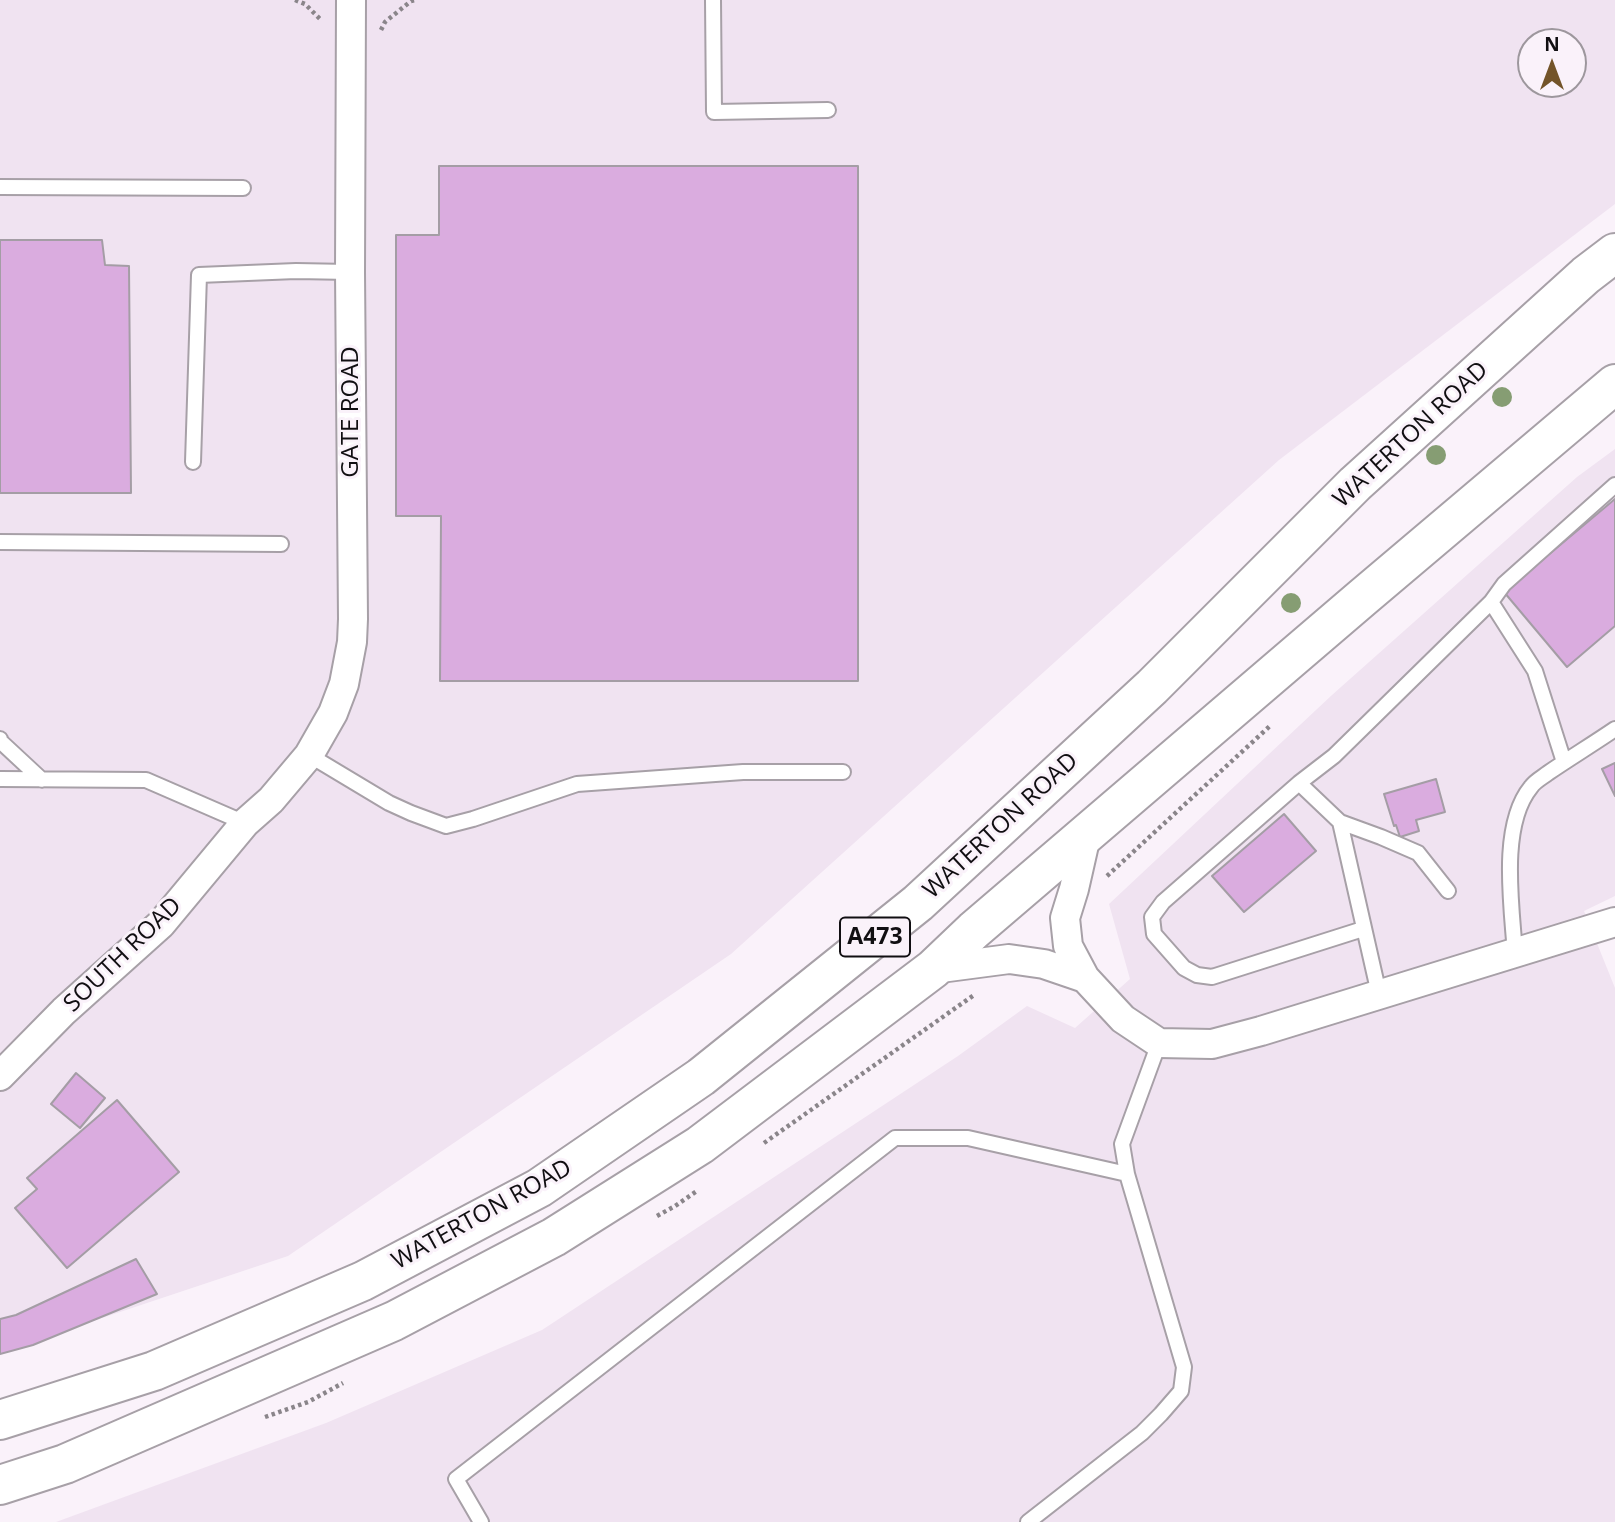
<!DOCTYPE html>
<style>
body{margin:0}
#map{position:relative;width:1615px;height:1522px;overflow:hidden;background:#faf2fa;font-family:"Open Sans",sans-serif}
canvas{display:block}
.north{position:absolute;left:1517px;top:28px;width:70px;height:70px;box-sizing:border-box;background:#faf2fa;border:2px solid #9d979d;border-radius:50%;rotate:0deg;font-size:19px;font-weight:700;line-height:28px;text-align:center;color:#110f12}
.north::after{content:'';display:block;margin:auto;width:24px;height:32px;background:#735429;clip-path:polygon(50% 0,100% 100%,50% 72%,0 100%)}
</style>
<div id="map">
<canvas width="1615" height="1522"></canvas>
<div class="north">N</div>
</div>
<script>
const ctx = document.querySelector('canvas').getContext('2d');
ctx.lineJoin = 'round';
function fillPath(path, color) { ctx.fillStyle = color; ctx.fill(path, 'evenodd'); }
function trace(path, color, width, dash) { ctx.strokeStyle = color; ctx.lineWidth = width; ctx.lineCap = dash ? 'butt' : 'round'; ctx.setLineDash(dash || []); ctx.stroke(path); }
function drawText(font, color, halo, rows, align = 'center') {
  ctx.font = font + ' "Open Sans",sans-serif'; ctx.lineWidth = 6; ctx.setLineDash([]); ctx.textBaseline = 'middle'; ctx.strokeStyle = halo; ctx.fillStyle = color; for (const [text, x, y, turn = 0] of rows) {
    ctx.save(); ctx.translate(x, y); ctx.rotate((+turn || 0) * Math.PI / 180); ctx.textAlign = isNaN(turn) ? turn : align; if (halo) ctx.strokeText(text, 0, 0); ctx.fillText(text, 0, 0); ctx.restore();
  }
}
fillPath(new Path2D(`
 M0,0H1615V204L1279,460L731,954L288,1256L0,1352ZM1531,42H1573V84H1531Z
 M1615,449V896L1584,911L1615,988V1522H56L326,1423L542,1330L958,1056L1027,1006L1075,1028L1130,979L1109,904L1332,695L1577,477Z`), '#f0e3f1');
const building = new Path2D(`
 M439,166H858V681H440L441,516H396V235H439Z
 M0,240H102L105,265L129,266L131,493H0Z
 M1615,499V626L1567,667L1504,592Z
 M1615,763V796L1602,769Z
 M1436,779L1445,812L1416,820L1419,831L1400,837L1396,825L1394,826L1384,794Z
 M1284,814L1316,851L1244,912L1212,876Z
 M76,1073L105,1098L80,1128L51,1104Z
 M117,1100L179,1172L67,1268L15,1208L37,1189L27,1178Z
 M136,1259L157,1294L33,1345L0,1354V1319L16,1315Z`);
fillPath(building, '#daacdf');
trace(building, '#a49da5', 2);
const service = new Path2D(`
 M713,0L714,112L828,110
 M0,187L243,188
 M193,462L199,275L296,271L350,272
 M0,542L281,544
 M1491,602L1504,584L1615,485
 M0,739V741L42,780
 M309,755L389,803L411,813L446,826L473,819L577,784L743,772H843
 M0,779L146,780L245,823
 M1299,783L1334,756L1491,602L1535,671L1564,762
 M1340,822L1381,837L1418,853L1448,891
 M1363,929L1212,977L1197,975L1184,968L1154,934L1152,917L1163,902L1299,783L1340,822L1379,994
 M1515,954C1512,907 1499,826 1531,787C1535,781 1543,777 1548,773C1570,758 1593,744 1615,729
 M481,1522L456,1479L895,1138H968L1127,1174
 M1028,1522L1142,1433L1161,1414L1181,1391L1184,1367L1127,1174L1122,1144L1159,1043`);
const minor = new Path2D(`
 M1086,836L1074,889L1065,918L1068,946L1085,978L1123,1019L1159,1043L1212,1044L1261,1031L1615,922
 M933,969L1009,959L1044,964L1085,978
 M0,1076L64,1011L161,924L245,823L271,800L309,755L333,713L344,684L352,642L353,619L350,272L351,0`);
const primary = new Path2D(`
 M0,1420L154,1371L363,1281L539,1188L701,1077L918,903L1152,687L1355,484L1586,275L1615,253
 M0,1485L65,1464L394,1321L554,1237L700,1145L933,969L974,930L1362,598L1615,384`);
trace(service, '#a7a0a7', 18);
trace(minor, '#a7a0a7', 32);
trace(primary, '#a7a0a7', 42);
trace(new Path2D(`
 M295,0L305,4L322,21
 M381,30L385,22L411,1L416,0
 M1107,876L1271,725
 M764,1143L974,995
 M657,1216L675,1206L697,1191
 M265,1417L308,1402L343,1383`), '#8a858a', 4.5, [3.5, 3.5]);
trace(service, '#fff', 14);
trace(minor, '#fff', 28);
trace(primary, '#fff', 38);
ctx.fillStyle = '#869d73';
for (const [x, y] of [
 [1502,397],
 [1436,455],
 [1291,603]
]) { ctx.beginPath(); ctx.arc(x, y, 10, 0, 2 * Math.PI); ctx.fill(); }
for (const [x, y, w] of [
 [875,937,70]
]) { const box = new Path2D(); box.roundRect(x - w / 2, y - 19.5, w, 39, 5); ctx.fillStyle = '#faf2fa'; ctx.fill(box); trace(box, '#110f12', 2); }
drawText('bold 23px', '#110f12', null, [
 ["A473",875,937]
]);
drawText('24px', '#110f12', '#faf2fa', [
 ["GATE ROAD",351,412,-90],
 ["WATERTON ROAD",1411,435,-43],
 ["WATERTON ROAD",1001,826,-43],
 ["SOUTH ROAD",123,955,-44],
 ["WATERTON ROAD",482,1215,-29]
]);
</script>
